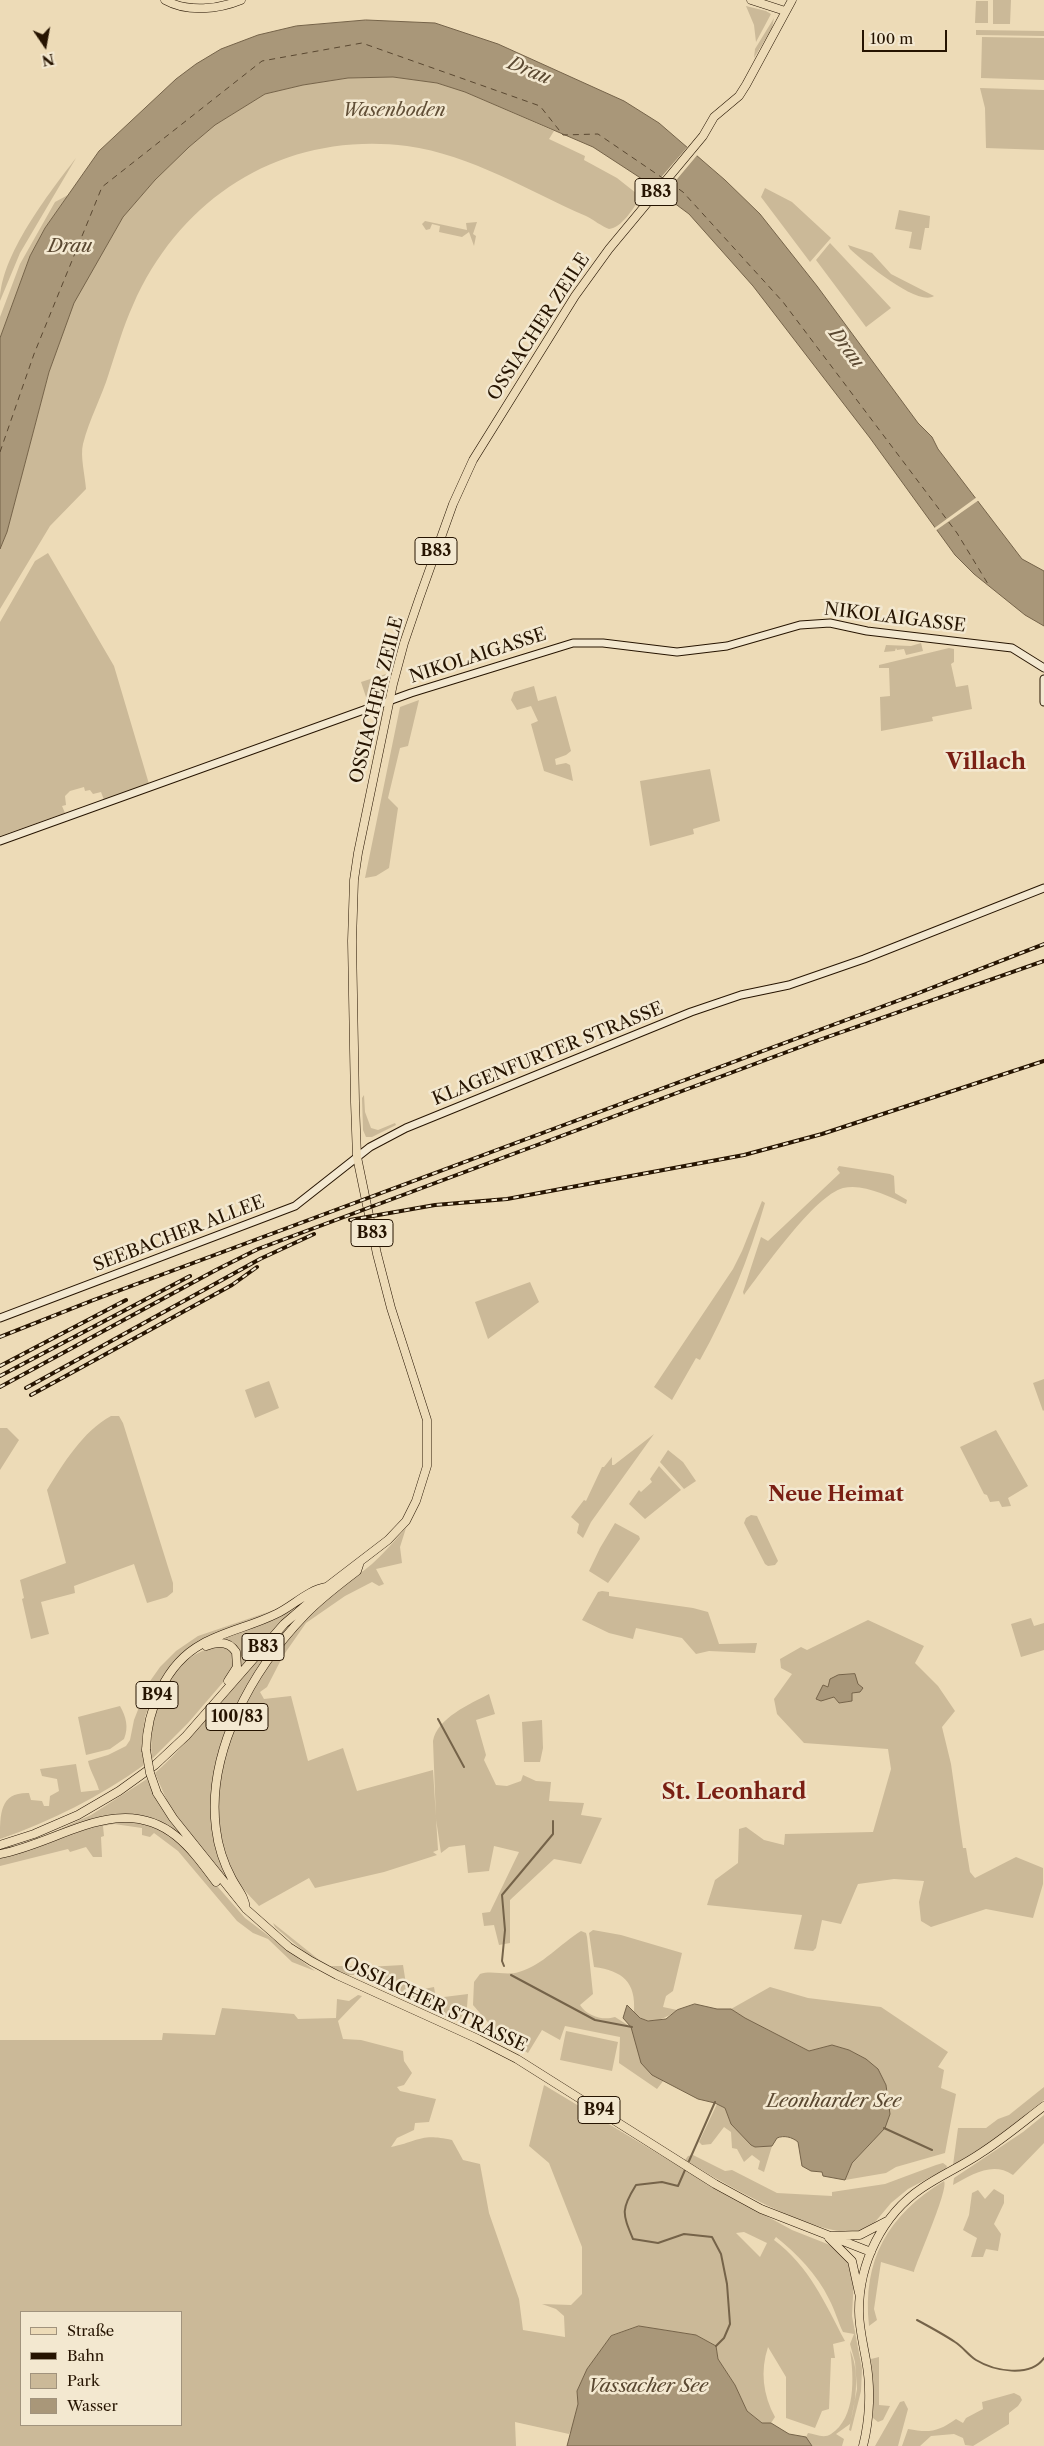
<!DOCTYPE html>
<meta charset="utf-8">
<style>
body{margin:0}
#map{position:relative;width:1044px;height:2446px;overflow:hidden;background:#eddbb7;font-family:"Libre Caslon Text",serif}
canvas{display:block}
.legend{position:absolute;left:20px;top:2311px;width:162px;height:115px;box-sizing:border-box;background:#f3e8d0;border:1px solid #a1937d;margin:0;padding:6px 9px;list-style:none;font-size:15px;color:#261401}
.legend li{display:flex;align-items:center;gap:10px;height:25px}
.legend b{width:25px;border:1px solid #a1937d}
.north{position:absolute;left:20px;top:20px;width:50px;height:50px;-webkit-text-stroke:4px #f3e8d0;paint-order:stroke;rotate:168deg;font-size:14px;font-weight:700;line-height:20px;text-align:center;color:#261401}
.north::after{content:'';display:block;margin:auto;width:18px;height:22px;background:#261401;clip-path:polygon(50% 0,100% 100%,50% 72%,0 100%)}
.scale{position:absolute;left:862px;top:30px;width:85px;height:22px;box-sizing:border-box;border:2px solid #261401;border-top:0;padding-left:6px;font-size:15px;line-height:18px;white-space:nowrap;color:#261401;-webkit-text-stroke:4px #f3e8d0;paint-order:stroke}
</style>
<div id="map">
<canvas width="1044" height="2446"></canvas>
<ul class="legend">
<li><b style="height:6px;background:#eddbb7"></b>Straße</li>
<li><b style="height:6px;background:#261401"></b>Bahn</li>
<li><b style="height:14px;background:#cbb998"></b>Park</li>
<li><b style="height:14px;background:#a99779"></b>Wasser</li>
</ul>
<div class="north">N</div>
<div class="scale">100 m</div>
</div>
<script>
const ctx = document.querySelector('canvas').getContext('2d');
ctx.lineJoin = 'round';
function fillPath(path, color) { ctx.fillStyle = color; ctx.fill(path, 'evenodd'); }
function trace(path, color, width, dash) { ctx.strokeStyle = color; ctx.lineWidth = width; ctx.lineCap = dash ? 'butt' : 'round'; ctx.setLineDash(dash || []); ctx.stroke(path); }
function drawText(font, color, halo, rows, align = 'center') {
  ctx.font = font + ' "Libre Caslon Text",serif'; ctx.lineWidth = 5; ctx.setLineDash([]); ctx.textBaseline = 'middle'; ctx.strokeStyle = halo; ctx.fillStyle = color; for (const [text, x, y, turn = 0] of rows) {
    ctx.save(); ctx.translate(x, y); ctx.rotate((+turn || 0) * Math.PI / 180); ctx.textAlign = isNaN(turn) ? turn : align; if (halo) ctx.strokeText(text, 0, 0); ctx.fillText(text, 0, 0); ctx.restore();
  }
}
fillPath(new Path2D(`
 M993,0H1011L1010,24H993Z
 M976,1H988V23H975Z
 M746,6L766,11L771,14L756,42L754,25Z
 M774,18L772,28L754,58L755,49Z
 M976,30L1044,31V36L976,35Z
 M982,37L1044,38V80L981,78Z
 M393,77L437,83L465,92L554,131L549,139L585,156L584,160L617,178L641,197C634,207 622,228 609,229C601,226 594,220 586,216C528,191 472,155 407,146C286,131 182,194 133,305C123,327 117,349 109,373C102,396 89,420 83,444C80,456 85,475 86,489L50,526L0,609V549L7,532L49,372L74,302L123,217L155,180L189,147L215,125L265,94L303,85L348,78Z
 M980,88L1044,90V150L986,148L985,108Z
 M76,158L20,253L0,301C0,256 49,193 76,158Z
 M765,188L792,202L831,238L810,262L761,197Z
 M68,195L45,228L30,256L0,338V317L20,264L55,202Z
 M899,210L930,216L929,228H925L921,250L909,248L912,232L895,229Z
 M425,221L467,230L466,223L477,222L473,234L476,236L474,246L469,232L462,237L439,232L440,226L432,224L430,229L426,230L422,224Z
 M830,243L891,308L866,327L816,260Z
 M848,245L872,253L891,274L934,296C917,307 862,260 850,249Z
 M48,553L114,666L149,784L104,800L101,792L93,794L90,790L85,791L84,787L70,791L65,796L66,805L62,806L65,813L0,836V622L35,561Z
 M921,643L923,651L906,655L904,649L897,650L896,648L895,651L884,652L886,645L911,646Z
 M949,648L954,649V662L951,664L956,687L968,685L972,709L932,717L933,721L881,731L880,697L890,696L889,668H879V665Z
 M386,674L380,695L368,703L361,682Z
 M534,686L538,701L556,696L571,751L566,755L555,759L556,765L566,763L570,765L573,781L544,771L531,724L538,721L531,706L517,710L511,700L514,692Z
 M419,700L408,746L400,748L388,798L398,808L389,868L376,876L365,878L400,707Z
 M710,769L720,821L693,829L694,834L650,846L640,781Z
 M364,1095L365,1112L371,1128L378,1130L395,1123L396,1125L372,1137H366L363,1130L362,1098Z
 M839,1166L890,1174L894,1176L895,1193L907,1200L906,1204C888,1196 863,1183 843,1188C814,1196 763,1270 744,1295L743,1292L761,1237L768,1241L840,1173L837,1169Z
 M762,1201L765,1203C749,1258 728,1310 700,1360L696,1358L672,1400L654,1387L733,1269L742,1251Z
 M530,1282L539,1302L488,1339L475,1302Z
 M1044,1379V1410L1043,1411L1033,1383Z
 M269,1381L279,1408L255,1418L245,1390Z
 M111,1416H119L123,1423L173,1583V1592L167,1597L147,1603L134,1564L74,1586L75,1593L41,1602L49,1634L31,1639L22,1599L24,1598L20,1580L66,1563L47,1490C63,1464 83,1431 111,1416Z
 M0,1428H7L19,1440L0,1470Z
 M996,1430L1028,1486L1008,1498L1011,1506L1002,1507L999,1501L990,1502L987,1495L984,1494L960,1447Z
 M654,1434L591,1522L583,1538L577,1533L579,1524L571,1517L584,1500L586,1501L602,1467H604L612,1457V1465H614Z
 M668,1450L683,1462L696,1481L684,1489L660,1462Z
 M659,1466L681,1490L645,1519L629,1504L639,1490L641,1492L652,1482L650,1479Z
 M751,1515L757,1516L778,1561L775,1565L768,1566L765,1564L744,1523L746,1518Z
 M615,1523L639,1536L640,1539L608,1583L589,1571L600,1548Z
 M406,1528L400,1547L402,1563L376,1569L384,1584L379,1586L372,1582L345,1596L306,1623L283,1656L267,1687L260,1692L264,1699L291,1696L308,1761L343,1748L357,1791L433,1770L438,1850L433,1852L437,1855L384,1872L315,1888L309,1878L259,1906C249,1895 238,1884 230,1871C187,1792 252,1678 304,1619C323,1597 350,1582 372,1564C384,1553 395,1540 406,1528Z
 M602,1591L609,1592V1596L693,1608L708,1612L719,1644L757,1643L755,1653L709,1651L696,1654L682,1638L636,1628L633,1639L609,1633L582,1620L598,1592Z
 M280,1608L263,1617L218,1634L173,1664L153,1693L145,1717L142,1739L144,1765C99,1797 52,1821 0,1839C0,1813 0,1792 29,1793L31,1800L42,1801L44,1806H49L50,1796L59,1791L57,1779L42,1776L40,1769L76,1764L81,1792L99,1790C96,1779 90,1771 88,1761L108,1755L126,1746L130,1740L134,1720L148,1684L160,1667L176,1651L198,1636Z
 M293,1609L241,1667L238,1650L222,1639Z
 M299,1616L242,1700L212,1795L230,1883L170,1808L155,1773C209,1726 244,1660 299,1616Z
 M1031,1618L1034,1626L1044,1623V1650L1021,1657L1011,1624Z
 M868,1620L924,1646L915,1663L938,1686L955,1711L942,1727L951,1764L963,1848H966L970,1872L975,1878L1016,1857L1043,1868V1884L1033,1918L986,1909L931,1927L921,1921L919,1902L924,1881L894,1879L858,1884L841,1924L822,1920L816,1948L813,1951L794,1949L802,1915L707,1905L715,1880L738,1863L739,1829L746,1827L764,1840L784,1845L785,1834L873,1832L891,1769L888,1749L804,1743L777,1714L774,1699L792,1674L781,1668L780,1659L801,1647L807,1650ZM829,1684L863,1688L852,1693L851,1701L839,1703L834,1697L817,1699L823,1686L828,1687Z
 M220,1646C235,1650 237,1659 231,1673L188,1723L152,1759C148,1713 169,1653 220,1646Z
 M489,1694L495,1714L476,1720L486,1755L484,1760L496,1785L507,1786L521,1781L523,1775L536,1781L551,1782L549,1801L584,1803L581,1815L602,1818L581,1864L554,1859L510,1900V1943L499,1945L494,1925L484,1926L482,1913L490,1912L519,1852L494,1846L489,1871L468,1873L465,1845L449,1847L441,1853L436,1819L433,1741C437,1718 470,1704 489,1694Z
 M120,1706C126,1717 129,1727 124,1739L110,1749L86,1755L78,1717Z
 M542,1720L543,1748L540,1762H524L522,1722Z
 M147,1779L159,1804L180,1834C168,1829 158,1820 145,1817C110,1807 72,1827 40,1838L91,1815Z
 M111,1820L149,1823L176,1839L245,1918L315,1971L292,1962L268,1939L253,1933L237,1921L178,1851L154,1833L150,1837L142,1835V1828L114,1824L103,1826L104,1836L101,1837L102,1857H93L86,1847L70,1852L68,1849L0,1866V1857L41,1846Z
 M273,1923L318,1959L330,1966H355L358,1971L354,1975C329,1977 293,1942 275,1927Z
 M593,1930L621,1935L682,1953L673,1991L666,1996L663,2007L677,2010C664,2020 647,2027 634,2012C636,1982 623,1971 594,1967L589,1933Z
 M581,1931L586,1933L587,1937L593,1994L580,2005C587,2016 603,2021 615,2017L631,2027L652,2075L664,2080L657,2089L619,2063L620,2037L565,2026L560,2040L542,2030L528,2053L499,2035L473,2005L474,1982L480,1974C492,1970 506,1976 519,1972C543,1965 560,1944 581,1931Z
 M403,1965L406,1984L413,1983L414,1991L434,1987L436,1998L468,1994L467,2007L459,2021L452,2020L364,1978L367,1967Z
 M770,1987L808,1998L881,2007L948,2052L938,2067L944,2070L941,2088L956,2094L945,2153L896,2167L886,2173L845,2180L852,2163L873,2141L890,2101L886,2085L878,2070L866,2059L849,2050L832,2045L809,2051L745,2018L731,2009Z
 M358,1995L362,1996L338,2021L343,2039L361,2040L403,2051L404,2061L412,2073L404,2085L397,2087L400,2091L436,2099L429,2122L415,2123L414,2130L397,2138L391,2147C420,2141 420,2133 452,2140L463,2160L480,2164L489,2213L519,2299L523,2330L565,2337L564,2316L556,2309L542,2304L571,2305L582,2294V2247L549,2163L529,2146L544,2085L715,2188L792,2230L835,2247L845,2254L854,2277L852,2316L862,2369L861,2391L851,2431L849,2430L857,2389L855,2362L850,2344L854,2334L843,2332C838,2322 835,2310 829,2299C817,2274 797,2254 776,2237L774,2240C809,2266 825,2303 845,2341L833,2344L835,2358H831L829,2409L822,2411L815,2428L786,2418V2377L768,2347C760,2371 763,2395 775,2417L771,2423H762L747,2411L735,2385L718,2359L716,2346L696,2335L639,2326L611,2336L587,2369L577,2391L578,2404L572,2428L569,2434L515,2422L516,2446H0V2040H162L163,2033L215,2035L222,2008L294,2014L298,2019L336,2018L337,1999L349,2001ZM744,2232L767,2243L760,2257L736,2233ZM21,2312H181V2425H21Z
 M566,2031L618,2042L612,2071L560,2060Z
 M1044,2087V2100L991,2142L953,2165L958,2128H986L998,2119L1009,2115Z
 M717,2104L725,2108L731,2124L751,2145L755,2147L772,2146L764,2172L758,2169L760,2161L752,2155L744,2162L737,2149L732,2148L731,2132L724,2127L711,2144L702,2145L699,2142Z
 M1044,2115V2143L1013,2175C992,2161 972,2175 953,2185L954,2178L1023,2132Z
 M693,2155L725,2171L732,2170L777,2193L832,2196V2192L885,2184L936,2165L943,2163L947,2166L946,2169L908,2189L891,2203L870,2228C832,2249 720,2181 685,2160L688,2156Z
 M944,2181C949,2189 918,2258 914,2272L881,2262L874,2309L877,2320L869,2326C862,2260 888,2215 944,2181Z
 M994,2189L1004,2195V2203L994,2224L1001,2234L998,2251L986,2249L983,2257H971L977,2238L963,2230L969,2215L972,2193L978,2190L985,2199Z
 M850,2350C860,2371 856,2402 850,2424L836,2434L844,2439L842,2446H812L806,2437L808,2433C815,2434 824,2439 831,2434C856,2418 854,2377 850,2350Z
 M879,2357V2405L890,2406L883,2420L878,2422L873,2418L871,2359Z
 M1014,2393L1020,2396L1022,2400L1018,2406L1009,2413V2424L973,2446L965,2445L963,2438L954,2434L931,2436L920,2446H902L908,2429C929,2433 938,2432 956,2419L963,2423L966,2418L983,2409L982,2402Z
 M904,2401L908,2409L898,2446H875L900,2402Z`), '#cbb998');
const water = new Path2D(`
 M366,20L435,23L498,44L624,101L659,123L725,180L760,214L817,286L918,423L932,437L938,449L1022,559L1044,571V626L1025,615L974,574L955,555L870,438L753,286L689,214L639,177L593,147L465,92L437,83L393,77L348,78L303,85L265,94L215,125L189,147L155,180L123,217L74,303L49,372L7,532L0,549V338L30,256L45,228L99,151L176,79L196,64L221,49L258,35L296,26Z
 M855,1674L858,1684L863,1688L860,1692L852,1693V1701L839,1703L834,1697L821,1701L816,1699L823,1685L828,1687L830,1679L838,1675Z
 M695,2004L717,2009H731L745,2018L809,2051L832,2045L849,2050L866,2059L878,2069L886,2085L890,2114L885,2128L852,2163L845,2180L823,2176L822,2172L811,2171L802,2166L798,2142C792,2137 784,2135 777,2138L772,2146L755,2147L751,2145L731,2124L725,2108L715,2103L698,2099L652,2075L641,2063L631,2027L623,2018L627,2005L640,2018L648,2021L666,2019L677,2010Z
 M639,2326L696,2335L716,2346L718,2359L735,2385L747,2411L762,2423H771L789,2434L806,2437L812,2446H567L578,2404L577,2391L587,2369L611,2336Z`);
fillPath(water, '#a99779');
trace(water, '#756349', 1);
fillPath(new Path2D(`
 M689,145L699,153L662,197L651,189Z
 M977,497L979,500L935,531L933,529Z`), '#eddbb7');
trace(new Path2D(`
 M438,1719L464,1767
 M504,1966L502,1961L505,1930L502,1895L553,1834V1821
 M511,1975L595,2020L632,2027
 M884,2128L932,2150
 M689,2161L715,2102
 M685,2170L678,2186L662,2182L636,2185C621,2209 622,2213 633,2239L658,2243L684,2234L712,2237L721,2254L727,2284L730,2324L724,2338L716,2346
 M917,2320C930,2327 943,2334 955,2342C963,2347 968,2355 976,2360C994,2371 1030,2378 1044,2358`), '#756349', 2);
trace(new Path2D(`
 M670,183L683,192L783,302L957,533L988,584
 M0,452L34,354L102,187L262,61L362,43L540,106L563,135L598,134L664,179`), '#5a4831', 1, [6, 5]);
const secondary = new Path2D(`
 M1044,679V702
 M0,841L411,693L573,643H603L677,652L727,646L800,625L830,623L867,631L1012,648L1044,668
 M0,1318L295,1206L370,1147L406,1128L691,1012L741,995L789,985L864,959L1044,888`);
const primary = new Path2D(`
 M165,0C188,13 219,9 241,0
 M751,0L785,11
 M206,1646C218,1641 229,1641 236,1652L237,1667L228,1681
 M146,1750C147,1710 165,1664 202,1644C225,1631 252,1626 276,1614C293,1606 308,1590 326,1587
 M157,1793L173,1818L246,1909L289,1947L311,1961L337,1975L478,2039L517,2059L715,2184L761,2209L871,2252
 M0,1845L34,1834L78,1815L119,1791L155,1765L186,1736L284,1624L328,1586L388,1540L406,1521L416,1501L427,1466V1420L391,1308L377,1254L357,1157L355,1102L352,941L354,880L358,853L393,684L404,643L419,599L453,504L473,460L575,296L609,249L703,136L714,117L739,96L746,85L792,0
 M0,1854C59,1843 120,1791 176,1836C192,1849 204,1866 216,1882
 M246,1909C245,1897 238,1890 232,1879C224,1864 218,1846 216,1829C206,1751 253,1669 305,1615C320,1599 339,1585 357,1571L359,1565
 M830,2236L860,2235L887,2221
 M829,2238L852,2261L859,2293
 M863,2446C870,2419 871,2387 866,2360C863,2343 859,2327 859,2311C859,2263 882,2215 922,2188C941,2175 962,2166 981,2153C1003,2139 1023,2122 1044,2106`);
trace(secondary, '#261401', 9);
trace(primary, '#261401', 9);
trace(secondary, '#f3e8d0', 7);
trace(primary, '#eddbb7', 8);
const rail = new Path2D(`
 M350,1220L435,1205L507,1199L744,1155L822,1134L1044,1061
 M0,1337L91,1301L916,994L1044,944
 M0,1366L126,1300
 M0,1376L190,1276
 M0,1387L216,1270L258,1249L819,1040L1044,961
 M26,1388L260,1259L314,1234
 M31,1395L232,1285L257,1267`);
trace(rail, '#261401', 4);
trace(rail, '#f3e8d0', 2, [5.5]);
const primaryBridge = new Path2D(`
 M146,1750L150,1773L157,1793`);
trace(primaryBridge, '#261401', 9, []);
trace(primaryBridge, '#eddbb7', 8);
for (const [x, y, w] of [
 [656,192,42],
 [436,551,42],
 [372,1233,42],
 [263,1647,42],
 [157,1695,42],
 [237,1717,62],
 [599,2110,42]
]) { const box = new Path2D(); box.roundRect(x - w / 2, y - 13.5, w, 27, 4); ctx.fillStyle = '#f3e8d0'; ctx.fill(box); trace(box, '#261401', 1); }
drawText('bold 16px', '#261401', null, [
 ["B83",656,192],
 ["B83",436,551],
 ["B83",372,1233],
 ["B83",263,1647],
 ["B94",157,1695],
 ["100/83",237,1717],
 ["B94",599,2110]
]);
drawText('italic 18px', '#604e36', '#f3e8d0', [
 ["Wasenboden",394,111]
]);
drawText('18px', '#261401', '#f3e8d0', [
 ["OSSIACHER ZEILE",539,327,-57],
 ["NIKOLAIGASSE",895,618,7],
 ["NIKOLAIGASSE",478,656,-18],
 ["OSSIACHER ZEILE",377,700,-76],
 ["KLAGENFURTER STRASSE",548,1054,-22],
 ["SEEBACHER ALLEE",179,1234,-21],
 ["OSSIACHER STRASSE",435,2005,25]
]);
drawText('italic 19px', '#5a4831', '#f3e8d0', [
 ["Drau",529,71,22],
 ["Drau",70,247],
 ["Drau",846,348,53],
 ["Leonharder See",834,2102],
 ["Vassacher See",648,2387]
]);
drawText('bold 20px', '#7a1f14', '#f3e8d0', [
 ["Neue Heimat",836,1495]
]);
drawText('bold 22px', '#7a1f14', '#f3e8d0', [
 ["Villach",986,763],
 ["St. Leonhard",734,1793]
]);
</script>
